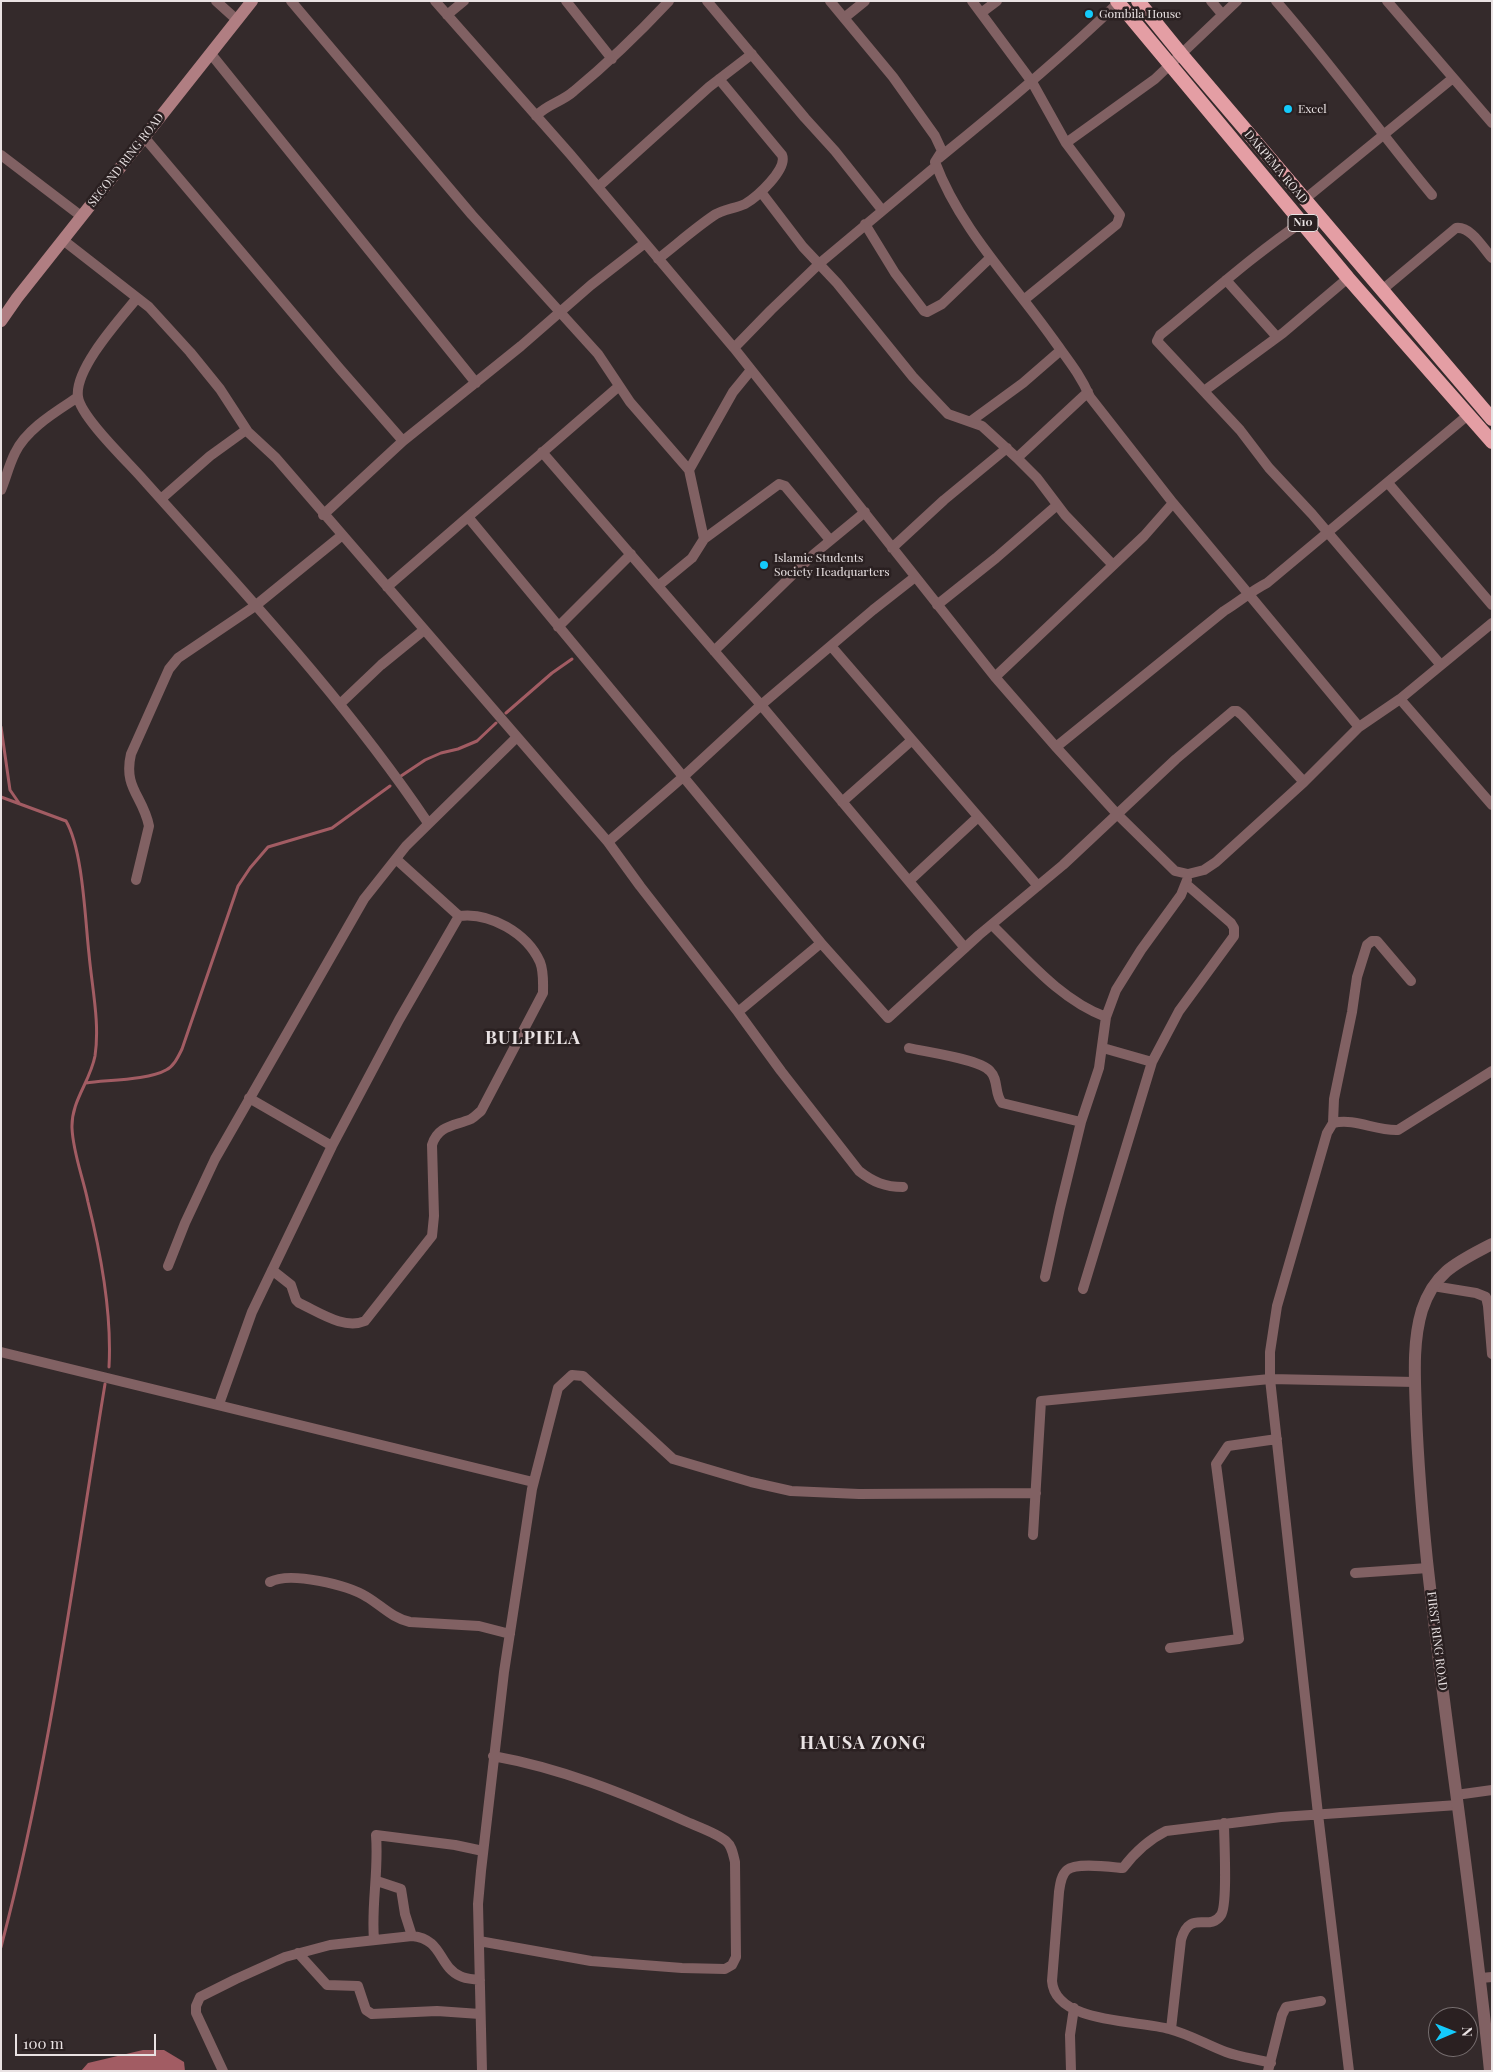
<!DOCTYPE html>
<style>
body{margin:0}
#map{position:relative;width:1493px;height:2072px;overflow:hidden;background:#342a2b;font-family:"Playfair Display",serif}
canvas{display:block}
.frame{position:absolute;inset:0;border:2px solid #e9e2e3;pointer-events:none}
.north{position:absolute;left:1428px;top:2007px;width:50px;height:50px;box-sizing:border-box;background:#2a2021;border:1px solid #766e6f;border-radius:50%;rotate:89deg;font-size:14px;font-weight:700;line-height:20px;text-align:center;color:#e9e2e3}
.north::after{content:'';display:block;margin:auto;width:18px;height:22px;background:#14cafb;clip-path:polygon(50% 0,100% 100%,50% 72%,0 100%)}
.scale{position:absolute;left:15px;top:2034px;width:141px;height:22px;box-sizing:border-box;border:2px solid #e9e2e3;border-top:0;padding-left:6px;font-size:15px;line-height:18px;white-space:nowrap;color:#e9e2e3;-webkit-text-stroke:4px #2a2021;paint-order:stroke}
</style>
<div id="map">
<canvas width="1493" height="2072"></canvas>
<div class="frame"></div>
<div class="north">N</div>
<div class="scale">100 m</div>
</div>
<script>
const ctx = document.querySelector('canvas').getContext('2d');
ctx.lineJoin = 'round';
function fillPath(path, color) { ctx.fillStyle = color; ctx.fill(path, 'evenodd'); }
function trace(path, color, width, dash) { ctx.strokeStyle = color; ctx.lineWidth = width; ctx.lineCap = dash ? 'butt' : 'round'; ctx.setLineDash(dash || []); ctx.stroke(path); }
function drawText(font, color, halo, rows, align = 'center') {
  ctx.font = font + ' "Playfair Display",serif'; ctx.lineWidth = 5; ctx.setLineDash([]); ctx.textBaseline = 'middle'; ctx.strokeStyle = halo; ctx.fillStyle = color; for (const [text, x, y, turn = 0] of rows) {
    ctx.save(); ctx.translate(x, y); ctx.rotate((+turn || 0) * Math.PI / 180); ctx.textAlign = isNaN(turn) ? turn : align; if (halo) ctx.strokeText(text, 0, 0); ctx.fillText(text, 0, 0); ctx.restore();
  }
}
fillPath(new Path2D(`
 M143,2050H164L184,2062L185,2071H81L88,2063Z`), '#a25c63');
trace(new Path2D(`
 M506,713L552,673L572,659
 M1,727L10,790L19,803
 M401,776L425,760L441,753L458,749L477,741L496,723
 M1,797L66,821C83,850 85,919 89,954C92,988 100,1023 95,1056C90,1082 71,1101 72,1128C73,1153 83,1177 88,1202C101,1254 112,1314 109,1367
 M86,1083C106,1080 149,1080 166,1070C174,1066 178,1057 182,1049L238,886L250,868L268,847L332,828L390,786
 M1,1947C50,1763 74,1572 105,1384`), '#a25c63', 3);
trace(new Path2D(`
 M216,1L237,20
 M291,1L472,215L598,354L630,402L689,470L704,539L692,558L658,586
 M435,1L570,154L734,348L995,677L1056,747L1117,814L1175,871L1188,874L1204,870L1216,862L1304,782L1359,727L1400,699L1492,623
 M566,1L612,59
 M707,1L805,118L835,151L882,210
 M972,1L1032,82L1066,143L1120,215L1117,224L1025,299
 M1211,1L1222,14
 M1276,1C1331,64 1379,131 1432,195
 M1387,1L1492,123
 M981,13L997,1
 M447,15L464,1
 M844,18L865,1
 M211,54L476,383
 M536,116C547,104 562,102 574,91C608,63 639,33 669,1
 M144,137L340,369L403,441
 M1066,143L1155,79L1237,1
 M1,155L81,216
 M939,158C1001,108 1061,58 1118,3
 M935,162C960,229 1012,281 1053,339C1068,360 1080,374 1090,397L1173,503L1359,727
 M598,187L709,87L752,54
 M761,192L803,247L837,283L913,377L948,414L982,426L1017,458L1037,478L1065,515L1113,565
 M1305,199L1453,78
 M1302,222C1252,256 1207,297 1160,335L1157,341L1240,430L1269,468L1312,514L1440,664
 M865,224L895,273L924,311L927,312L942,304L990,258
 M63,240L149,307L190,352L220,389L248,432L276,458L608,842L640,886L738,1012
 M658,259C676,245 694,229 713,216C723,209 734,209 745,204C757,197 788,169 782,155L719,79
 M1226,280L1277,337
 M1382,290L1456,228C1471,226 1483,248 1492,258
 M137,298C120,319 74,369 78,397C81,417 126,460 141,477C240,588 344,698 428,823
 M734,348L771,310L820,263L936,166L935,162L942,151L935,136L893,77L830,1
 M1204,391L1283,333L1348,278
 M971,421L1023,383L1061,350
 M542,452L761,705L965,948
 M1017,458L1088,392
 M689,470L733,392L751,370
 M1388,483L1492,605
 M1,490C6,478 9,465 15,453C26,429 57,411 78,397
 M161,499L210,456L246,430
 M323,515L403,441L521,346L591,285L645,243
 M468,517L821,943L888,1018L979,935L1063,865L1176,759L1233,711H1237L1242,715L1304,782
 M704,539L779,484L785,486L830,540
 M892,548L944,500L1007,448
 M387,587L618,387
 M937,605L996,558L1056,506
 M558,627L631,554
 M831,646L1038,886
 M714,651L814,554L865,512
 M995,677L1144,536L1173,503
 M1400,699L1492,805
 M340,704L381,665L424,630
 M1056,747L1224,611C1239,602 1251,591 1267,583L1468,415
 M842,802L912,740
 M608,842L683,777L761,705L873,610L915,577
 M396,859L459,916
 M136,880L149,826C143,796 123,788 131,754L169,669L178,658L255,606L341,536
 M909,881L978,817
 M992,925C1026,958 1060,1000 1106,1017
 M821,943L738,1012L781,1071L859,1171C873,1182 885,1187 903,1187
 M909,1048C926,1052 979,1059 990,1071C999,1080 994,1094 1002,1103L1081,1122
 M1103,1048L1152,1062
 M249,1098L332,1146
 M1333,1123L1334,1099L1352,1012L1357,977L1367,945L1372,941H1377L1411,981
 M168,1266L185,1223L215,1159L364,899L406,846L517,737
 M272,1270L291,1285L296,1300L299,1303C319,1312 344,1330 365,1321L432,1236L434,1216L432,1145C438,1125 455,1126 471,1119C475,1117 478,1113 481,1111L543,993C543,983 544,972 540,962C527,933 490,912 459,916
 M1045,1277L1060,1208L1081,1122L1099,1068L1106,1017L1116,990L1141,950L1181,895L1187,880
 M1433,1286L1476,1293L1486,1297L1488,1306L1492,1354
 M1083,1289L1152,1062L1179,1011L1234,936V928L1231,923L1186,884
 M1,1352L533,1482
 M219,1404L252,1312L332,1146L399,1020L459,916
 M1033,1535L1041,1401L1270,1379L1415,1382
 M1355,1573L1428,1568
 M270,1582C290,1571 348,1585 367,1597C382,1606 392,1618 410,1622L479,1626L510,1634
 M1170,1648L1239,1639L1216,1464L1228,1446L1277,1439
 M1456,1795L1492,1790
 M377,1881L401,1889L405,1914L412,1936
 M374,1940C371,1904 379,1872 376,1835L455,1845L483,1851
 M479,1941L591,1961L682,1968L725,1969L732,1965L736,1957L735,1862C733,1854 732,1846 726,1841C717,1833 696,1826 685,1821C623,1793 560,1768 493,1756
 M298,1953L327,1985L358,1986L366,2010L372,2014L437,2011L480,2014
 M1481,1978L1492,1977
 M1171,2029L1181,1940C1190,1908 1209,1933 1221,1915C1228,1904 1224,1839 1224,1823
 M1271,2063C1256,2059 1240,2057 1226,2052C1207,2045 1189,2034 1169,2029C1139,2020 1055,2024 1052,1981L1059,1892C1060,1885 1061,1875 1067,1870C1076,1862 1111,1867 1123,1868C1135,1852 1148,1840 1166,1831L1281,1817L1458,1805
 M223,2071L196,2013V2006L200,1997L236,1979L285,1957L330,1945L412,1936C443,1939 438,1966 460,1976C465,1979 473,1979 480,1980
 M482,2071L478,1904L481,1871L504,1672L532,1489L558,1388L572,1375L583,1376L673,1459L751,1482L791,1491L859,1494L1036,1493
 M1071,2071L1070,2035L1074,2008
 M1268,2071L1282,2015L1286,2007L1321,2001
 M1349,2071L1318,1814L1270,1379V1352L1277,1306L1327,1133L1333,1123C1356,1118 1375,1131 1398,1130L1492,1071`), '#816163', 10);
trace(new Path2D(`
 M1490,2071C1473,1901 1446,1732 1427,1561C1422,1512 1418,1463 1416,1414C1415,1380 1412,1343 1422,1310C1435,1271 1458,1262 1492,1244`), '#816163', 12);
trace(new Path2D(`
 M1,321L17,298L252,1`), '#b07e82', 12);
trace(new Path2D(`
 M1117,1L1348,278L1492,442
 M1138,1L1181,54L1492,419`), '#e49ea4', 14);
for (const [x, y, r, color] of [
 [1089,14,5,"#14cafb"],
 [1288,109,5,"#14cafb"],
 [764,565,5,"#14cafb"]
]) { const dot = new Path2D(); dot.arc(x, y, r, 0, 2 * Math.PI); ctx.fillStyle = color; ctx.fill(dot); trace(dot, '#2a2021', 2); }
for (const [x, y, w] of [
 [1303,223,30]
]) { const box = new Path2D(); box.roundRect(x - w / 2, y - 8.5, w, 17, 4); ctx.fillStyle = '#2a2021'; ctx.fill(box); trace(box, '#e9e2e3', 1); }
drawText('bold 11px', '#e9e2e3', null, [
 ["N10",1303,223]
]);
drawText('12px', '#e9e2e3', '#2a2021', [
 ["Gombila House",1099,14],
 ["Excel",1298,109],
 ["Islamic Students",774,558],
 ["Society Headquarters",774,572]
], 'left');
drawText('12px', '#e9e2e3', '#2a2021', [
 ["SECOND RING ROAD",126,160,-52],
 ["DAKPEMA ROAD",1276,167,50],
 ["FIRST RING ROAD",1437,1641,83]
]);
ctx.letterSpacing = '1px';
drawText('bold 18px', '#e9e2e3', '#2a2021', [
 ["BULPIELA",533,1038],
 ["HAUSA ZONG",863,1743]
]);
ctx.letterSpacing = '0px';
</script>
